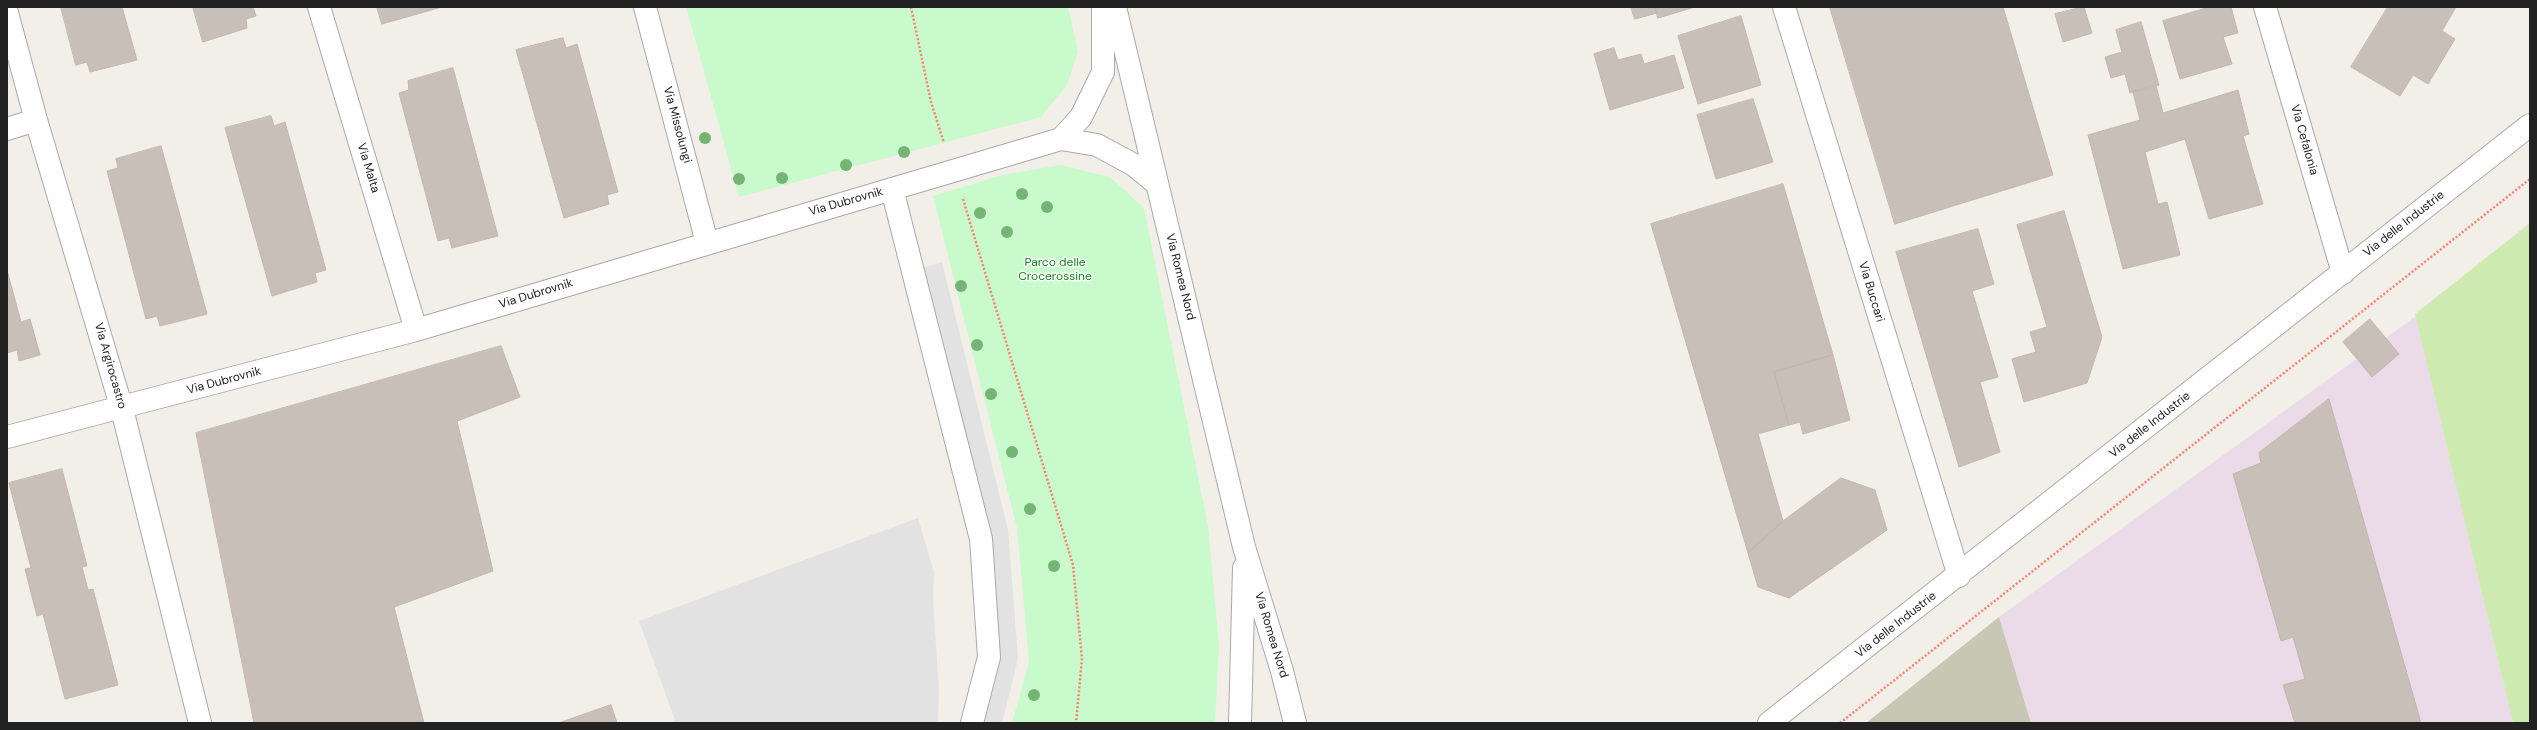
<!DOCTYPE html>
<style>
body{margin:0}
#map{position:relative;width:2537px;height:730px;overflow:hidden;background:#f2efe9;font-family:"DM Sans",sans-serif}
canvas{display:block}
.frame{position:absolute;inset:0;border:8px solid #222;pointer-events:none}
</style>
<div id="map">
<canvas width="2537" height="730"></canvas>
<div class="frame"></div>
</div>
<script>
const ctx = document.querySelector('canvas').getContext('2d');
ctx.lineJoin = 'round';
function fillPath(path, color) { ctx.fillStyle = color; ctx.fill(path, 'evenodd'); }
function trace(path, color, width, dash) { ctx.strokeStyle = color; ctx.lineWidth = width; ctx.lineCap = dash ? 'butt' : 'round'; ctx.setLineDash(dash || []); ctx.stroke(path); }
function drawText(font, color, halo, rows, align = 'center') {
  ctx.font = font + ' "DM Sans",sans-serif'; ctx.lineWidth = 3; ctx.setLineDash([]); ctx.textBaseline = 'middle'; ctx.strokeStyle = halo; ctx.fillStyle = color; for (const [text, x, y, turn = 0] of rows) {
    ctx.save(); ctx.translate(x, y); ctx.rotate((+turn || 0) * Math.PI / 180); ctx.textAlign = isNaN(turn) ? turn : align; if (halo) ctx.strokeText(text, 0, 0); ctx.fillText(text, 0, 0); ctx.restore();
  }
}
fillPath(new Path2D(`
 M2416,316L2513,723H2031L1999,617Z`), '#ebdbe8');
fillPath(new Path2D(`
 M1999,617L2031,723H1866Z`), '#c7c7b4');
fillPath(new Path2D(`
 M2530,223V723H2513L2415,314Z`), '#cdebb0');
fillPath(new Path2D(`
 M686,7H1068L1078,52L1067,85L1041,117L739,197Z
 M1061,165L1110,177L1144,208L1208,526L1219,645L1215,723H1012L1029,662L1017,528L933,196L1002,175Z`), '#c8facc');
fillPath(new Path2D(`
 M942,262L1008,530L1018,659L1002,723H979L995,656L920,269Z
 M918,518L934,572L933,602L939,689L938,723H676L639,621Z`), '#e2e2e2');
const building = new Path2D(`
 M61,7H122L137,60L90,72L87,62L76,65Z
 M193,7H253L256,16L246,19L247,28L203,42Z
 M377,7H442L382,24Z
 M1631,7H1655L1657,13L1635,19Z
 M1655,7H1695L1658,18Z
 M1830,7H2003L2053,175L1895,224Z
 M2084,7L2092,33L2063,42L2055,14Z
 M2210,7H2231L2238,33L2223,37L2232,64L2180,79L2163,21Z
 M2388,7H2456L2442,31L2455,39L2428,84L2413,75L2400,96L2351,67Z
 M1741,16L1761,85L1698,104L1678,36Z
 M2141,22L2159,85L2130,93L2125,74L2111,78L2105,57L2122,52L2116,30Z
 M563,38L566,48L577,44L618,192L607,195L609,204L564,218L516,50Z
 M1614,48L1618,60L1641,54L1644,64L1674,55L1684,88L1610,110L1594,54Z
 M453,68L498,236L452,248L449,238L438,241L399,93L409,90L408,81Z
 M2156,85L2163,113L2238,90L2249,134L2243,136L2263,204L2209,219L2185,139L2145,152L2158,204L2167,202L2180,255L2123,269L2088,135L2140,120L2133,92Z
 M1753,99L1773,162L1716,179L1697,115Z
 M271,116L274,126L285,122L326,270L315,273L317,282L272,296L225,128Z
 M161,146L207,314L160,326L157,316L146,319L107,171L118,168L116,159Z
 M1783,184L1833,355L1774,372L1789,425L1758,434L1783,521L1748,553L1651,224Z
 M2064,211L2102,337L2087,383L2024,402L2012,359L2036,352L2030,332L2047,327L2017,225Z
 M1978,229L1994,284L1972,291L1998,377L1980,382L2000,452L1959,467L1896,252Z
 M7,270L21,322L30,319L40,355L19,361L17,350L7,353Z
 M2370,319L2399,354L2372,377L2343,342Z
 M501,346L520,397L457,421L493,571L394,607L424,723H254L196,433Z
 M1833,355L1850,420L1803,434L1800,422L1789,425L1774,372Z
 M2329,399L2421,723H2295L2283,685L2305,679L2293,637L2281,641L2233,474L2261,463L2259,453Z
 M62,469L87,566L82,567L88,590L93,589L118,685L65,699L43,614L37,616L25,569L31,568L9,483Z
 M1841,478L1875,490L1887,530L1789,598L1758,587L1748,553L1783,521Z
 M611,705L617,723H559Z`);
fillPath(building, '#c7bfb8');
trace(building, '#c4b6ab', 1);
const minor = new Path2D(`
 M319,7L416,330
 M645,7L707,243
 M1115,7L1244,547L1282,671L1295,723
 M1784,7L1959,576
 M2265,7L2343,273
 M7,13L36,120L122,409L200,723
 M7,129L36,120
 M1061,139L1081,117L1103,72V7
 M892,189L981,539L989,657L972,723
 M7,437L416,330L1061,139L1097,145L1134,165L1157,184
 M1240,723L1244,568
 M1769,723L2530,125`);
trace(minor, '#a9a9a9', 24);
trace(new Path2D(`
 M911,7L931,102L944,143
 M963,199L1073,565L1082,659L1076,723
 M1840,723L2530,179`), '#fa8072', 2.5, [2, 2]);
trace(minor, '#fff', 22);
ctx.fillStyle = '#74b475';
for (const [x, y] of [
 [705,138],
 [904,152],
 [846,165],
 [782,178],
 [739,179],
 [1022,194],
 [1047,207],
 [980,213],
 [1007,232],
 [961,286],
 [977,345],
 [991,394],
 [1012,452],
 [1030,509],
 [1054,566],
 [1034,695]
]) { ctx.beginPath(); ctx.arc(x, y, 6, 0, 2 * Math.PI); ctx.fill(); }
drawText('12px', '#222', '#fff', [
 ["Via Missolungi",677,125,75],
 ["Via Cefalonia",2304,140,74],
 ["Via Malta",368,168,73],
 ["Via Dubrovnik",846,202,-16],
 ["Via delle Industrie",2404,224,-38],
 ["Via Romea Nord",1180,277,76],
 ["Via Buccari",1871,292,73],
 ["Via Dubrovnik",536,294,-17],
 ["Via Argirocastro",110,366,74],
 ["Via Dubrovnik",224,381,-15],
 ["Via delle Industrie",2150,425,-38],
 ["Via delle Industrie",1896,625,-38],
 ["Via Romea Nord",1271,635,73]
]);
drawText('12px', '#0c8416', '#fff', [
 ["Parco delle",1055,263],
 ["Crocerossine",1055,277]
]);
</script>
